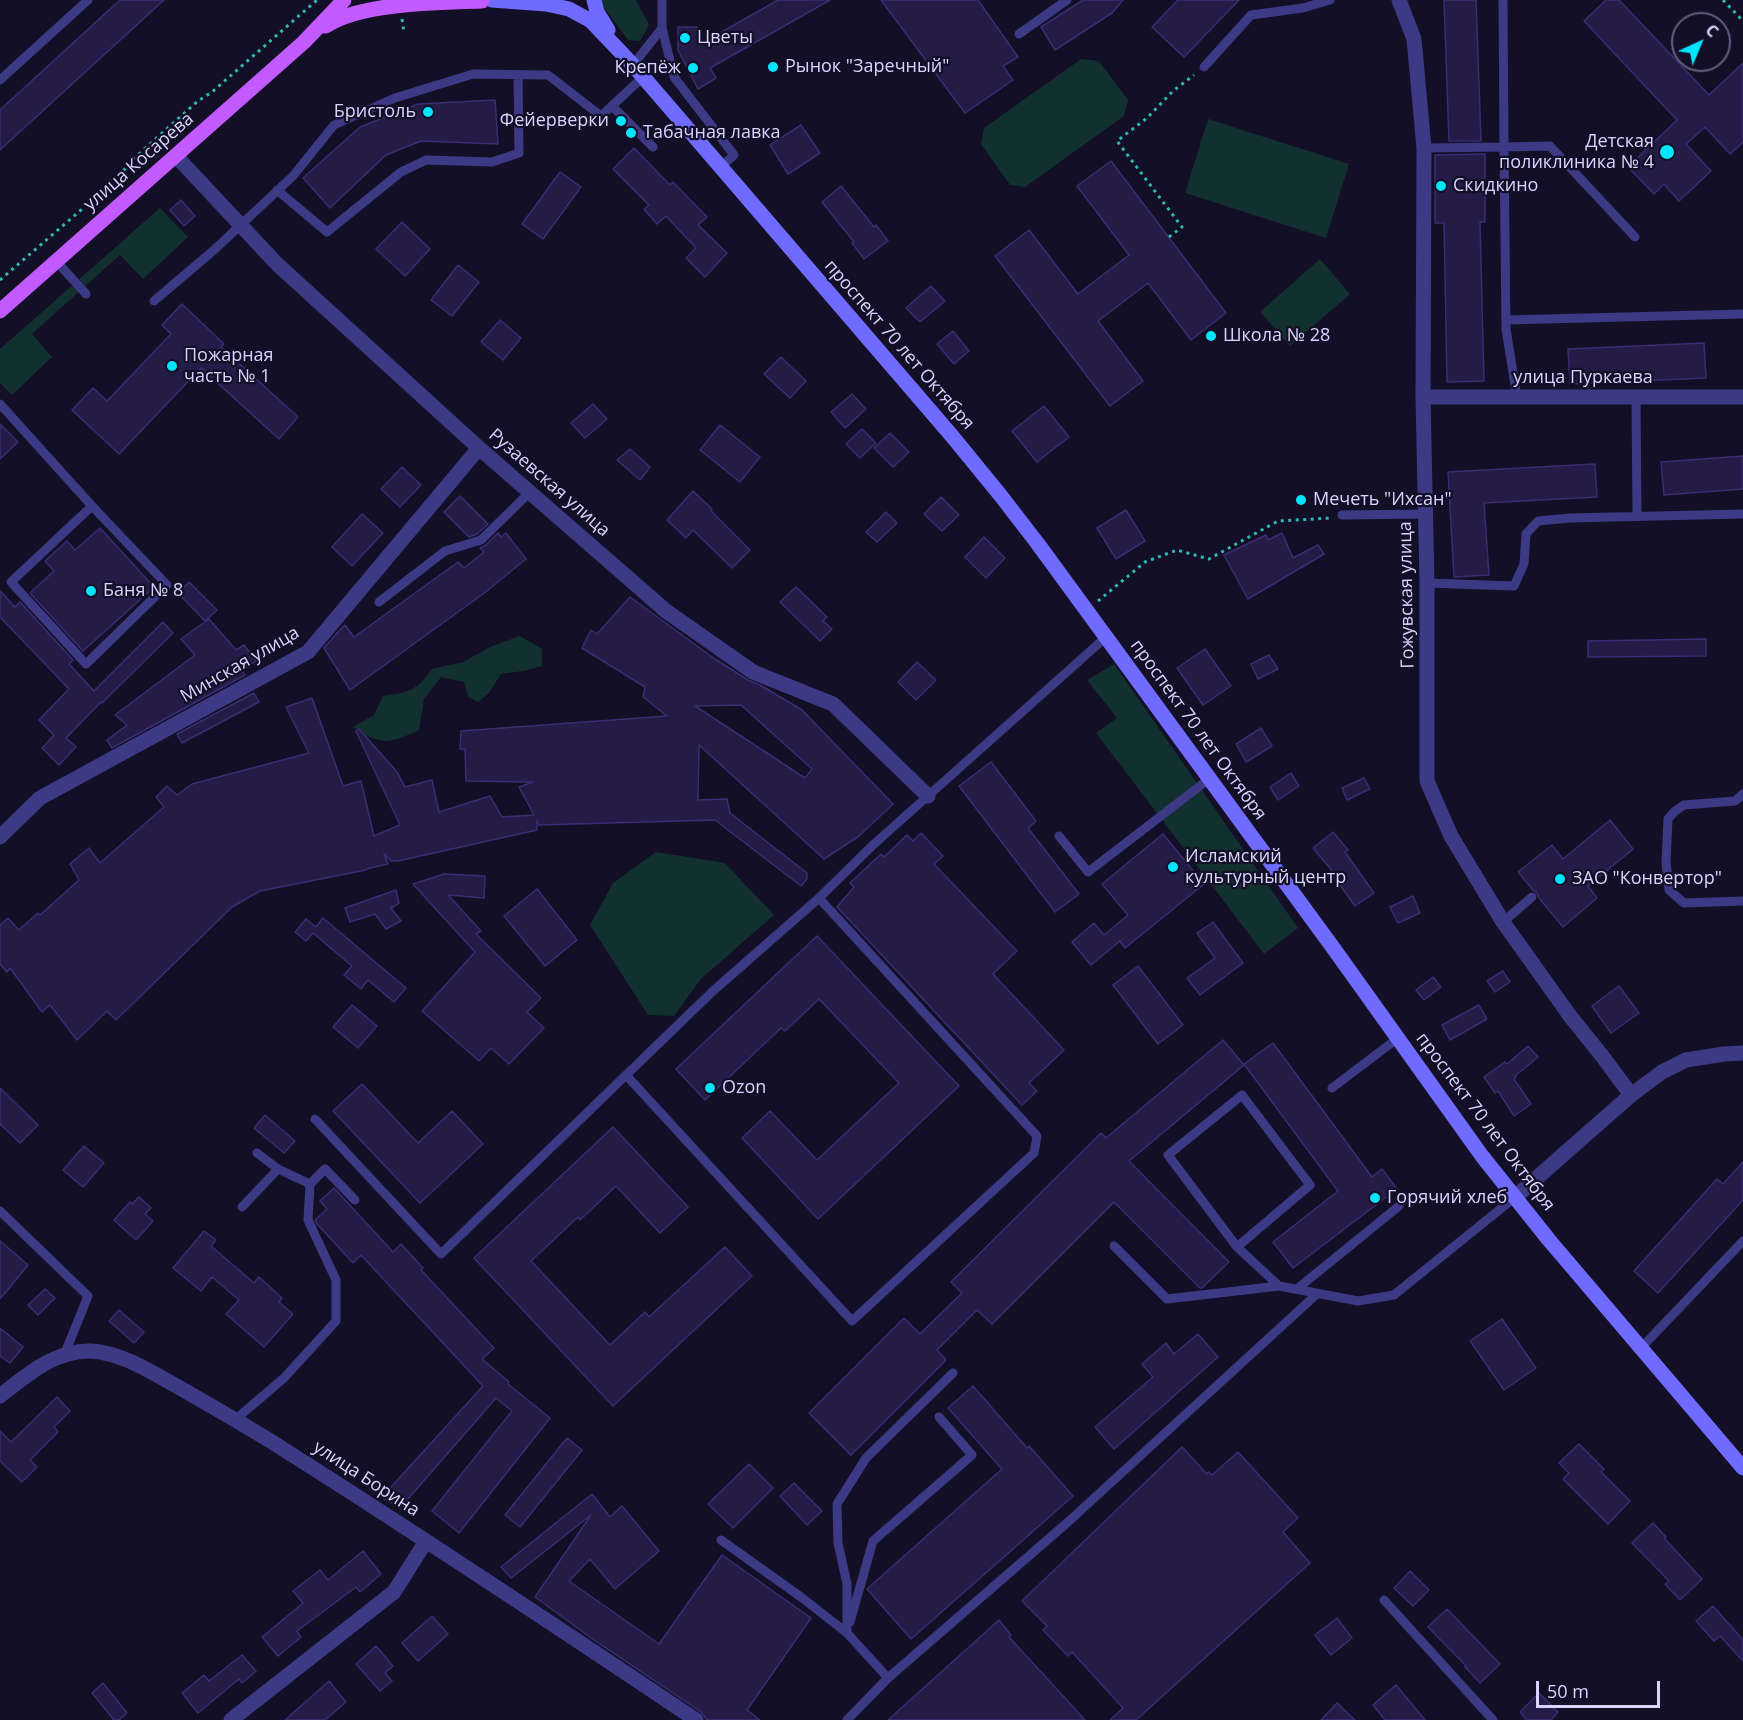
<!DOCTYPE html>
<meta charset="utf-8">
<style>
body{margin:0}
#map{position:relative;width:1743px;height:1720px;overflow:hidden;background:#130f26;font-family:"Open Sans",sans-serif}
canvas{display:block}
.north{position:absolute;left:1671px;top:12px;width:60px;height:60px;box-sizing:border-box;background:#130f26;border:2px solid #625e7d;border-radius:50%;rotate:44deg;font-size:16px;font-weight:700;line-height:24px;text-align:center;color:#d9d4ff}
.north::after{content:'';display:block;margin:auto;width:21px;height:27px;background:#00e5ff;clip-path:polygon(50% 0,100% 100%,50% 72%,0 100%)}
.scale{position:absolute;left:1536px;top:1681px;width:124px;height:27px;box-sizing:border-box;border:3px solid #d9d4ff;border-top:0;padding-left:8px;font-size:18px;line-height:21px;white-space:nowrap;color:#d9d4ff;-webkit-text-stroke:4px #130f26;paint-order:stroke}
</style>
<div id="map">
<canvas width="1743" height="1720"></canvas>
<div class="north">С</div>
<div class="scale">50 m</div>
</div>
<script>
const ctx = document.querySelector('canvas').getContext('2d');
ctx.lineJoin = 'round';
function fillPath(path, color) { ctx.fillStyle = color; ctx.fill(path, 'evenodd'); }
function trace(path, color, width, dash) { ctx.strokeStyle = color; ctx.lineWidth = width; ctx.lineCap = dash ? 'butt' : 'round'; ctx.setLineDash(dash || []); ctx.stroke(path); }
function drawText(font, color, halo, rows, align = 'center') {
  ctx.font = font + ' "Open Sans",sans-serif'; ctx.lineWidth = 4.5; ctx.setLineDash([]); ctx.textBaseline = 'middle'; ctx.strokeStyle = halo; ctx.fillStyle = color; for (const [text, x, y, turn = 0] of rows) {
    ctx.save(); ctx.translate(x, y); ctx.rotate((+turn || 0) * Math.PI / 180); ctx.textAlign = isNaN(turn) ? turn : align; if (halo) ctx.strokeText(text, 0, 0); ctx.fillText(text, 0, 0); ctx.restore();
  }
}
fillPath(new Path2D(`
 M601,0H636L649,25L640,41L628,40L602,5Z
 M1081,59L1099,61L1128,100L1124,116L1025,187L1010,185L981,144L984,128Z
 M1208,119L1349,164L1326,238L1185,193Z
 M160,208L188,237L143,279L120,255L32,334L52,357L12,395L0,383V349Z
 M1320,259L1350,294L1290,346L1260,312Z
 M520,636L542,649V666L523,671L501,674L489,693L478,702L468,697L464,682L441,677L424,699L419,730C389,744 381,746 353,727L374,715L383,696C410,692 416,691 432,669L463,662L492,646Z
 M1114,664L1298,928L1264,954L1096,733L1117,718L1087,680Z
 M656,852L725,863L774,915L701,979L674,1016L648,1015L590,925L613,883Z`), '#12302f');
const building = new Path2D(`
 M120,0H164L0,150V110Z
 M778,0H830L710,68L716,78L698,89L678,50V27H697L699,45Z
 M881,0H978L1018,57L1003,66L1013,80L965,113Z
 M1083,0H1123L1112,13L1055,50L1041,27Z
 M1178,0H1239L1184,57L1152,27Z
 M1444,0H1476L1481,141H1449Z
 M1606,0H1619L1709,95L1743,63V142L1730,154L1705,127L1686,144L1711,171L1679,201L1664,184L1654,194L1628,167L1677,120L1584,21Z
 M495,100L498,144L421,141L386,155L330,208L303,178L360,127L418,104Z
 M801,125L820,153L788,174L770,145Z
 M634,148L670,185L673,182L707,217L698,225L727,253L705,277L686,258L696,248L666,216L657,224L644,209L649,205L613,169Z
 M1485,154V222H1480L1484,381L1447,382L1444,223H1435V155Z
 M1111,161L1226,313L1191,340L1148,283L1098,321L1143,381L1110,406L995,256L1029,230L1078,294L1129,255L1077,186Z
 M560,172L581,187L543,239L522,224Z
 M841,186L874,227L876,225L888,241L864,259L852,243L854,242L822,202Z
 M181,200L195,216L184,226L170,210Z
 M402,222L430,249L405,276L376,249Z
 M458,265L479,282L452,316L431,300Z
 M931,286L945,301L920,322L906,308Z
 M182,304L224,344L221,347L298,417L279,439L201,368L119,454L72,410L93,388L107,401L171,334L162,325Z
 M500,320L521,338L503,360L481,342Z
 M953,331L969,351L954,364L937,344Z
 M1704,343L1706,378L1570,384L1568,349Z
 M781,357L806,381L790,398L764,374Z
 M852,394L866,409L845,428L831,412Z
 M593,404L607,419L585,438L571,423Z
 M1044,406L1069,437L1037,462L1012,431Z
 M0,424L18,442L0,459Z
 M720,425L760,457L740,482L700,450Z
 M862,429L876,443L860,458L846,444Z
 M890,433L909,452L893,467L874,448Z
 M630,449L650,467L640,480L617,460Z
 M1743,456V489L1664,495L1661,462Z
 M1595,464L1597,497L1484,503L1489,575L1454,577L1448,472Z
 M402,467L421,485L400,507L381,489Z
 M693,491L712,509L711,511L750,550L732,568L693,530L686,538L667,520Z
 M460,496L488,524L477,534L469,537L444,512Z
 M941,497L959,515L942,531L924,514Z
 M1126,510L1145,541L1116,559L1097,528Z
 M886,512L897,523L877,542L866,532Z
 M362,514L383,533L352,566L332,547Z
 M100,528L154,587L83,651L30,593L54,571L45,561L67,541L75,550Z
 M498,533L501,537L506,533L526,559L483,594L350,690L324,648L339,631L345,625L354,637L458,562L464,568L484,552L480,548L486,545Z
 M1282,533L1293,558L1318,545L1324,554L1248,599L1224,555L1266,535L1268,540Z
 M984,537L1005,558L986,578L965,557Z
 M189,582L217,610L205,621L178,593Z
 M796,587L827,617L823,621L832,629L820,641L780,602Z
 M0,591L15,607L20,602L73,660L69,664L94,691L163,622L173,633L102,703L101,702L66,738L76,747L59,765L42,748L54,735L39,720L69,689L0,617Z
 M630,597L715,659L748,680L760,685L802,710L893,804L859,836L824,859L699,745L698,800L727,799L730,813L807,873V879L801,886L715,820L539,825L537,820V830L398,861H391L384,854L388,864L366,869V870L260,891L232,907L116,1020L107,1011L77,1040L50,1005L42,1012L10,968L7,972L0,964V925L8,918L19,930L38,913L40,915L79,880L70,864L89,848L100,863L164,807L156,797L167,786L177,795L192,784L309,753L286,707L312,698L343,786L361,781L374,836L400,825L356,731L359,729L397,772L405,787L432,780L439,812L490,796L502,817L534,815L519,787L533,782L466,781L465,749H460L461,731L667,716L643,697L645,687L582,648L591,630L597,634ZM741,705L812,769L805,778L695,706Z
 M209,619L236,650L244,645L256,661L242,671L245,675L112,748L107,740L127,725L115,715L195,655L181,639Z
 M1706,639V656L1588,657V641Z
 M1205,649L1231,686L1203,705L1177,668Z
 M1269,655L1278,669L1258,679L1251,664Z
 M917,662L936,680L916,700L898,682Z
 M254,693L259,702L182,743L177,734Z
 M1261,728L1272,746L1246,762L1236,744Z
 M991,762L1036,821L1028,828L1079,894L1055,912L959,786Z
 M1291,773L1299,786L1278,800L1270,787Z
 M1364,778L1370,789L1347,800L1342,788Z
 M1610,820L1633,849L1588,886L1597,898L1563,927L1539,898L1537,893L1533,890L1518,872L1552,845L1563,859Z
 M1333,832L1348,850L1345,852L1374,893L1355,906L1332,874L1334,873L1313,848Z
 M921,833L943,856L934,864L1017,951L993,974L1064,1050L1029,1083L1037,1091L1022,1105L837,907L854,887L850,883L881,854L884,857L907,835L913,841Z
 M1163,834L1204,884L1125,948L1120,941L1091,965L1072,942L1094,923L1104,935L1128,915L1102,884Z
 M444,874L485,876L484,898L448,895L481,931L476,934L541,998L527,1012L544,1028L509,1064L491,1048L479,1061L422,1011L475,952L413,884Z
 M537,889L577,940L545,966L504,916Z
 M396,890L399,903L391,908L401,921L386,929L375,914L350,922L345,908Z
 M1413,896L1420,913L1398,923L1390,907Z
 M323,918L406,988L394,1002L368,980L361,989L344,975L352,966L313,933L306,941L295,932L306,919L316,927Z
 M1213,922L1243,963L1200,995L1187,978L1215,958L1197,933Z
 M817,936L959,1086L818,1219L742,1138L770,1111L817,1160L899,1083L819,999L785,1031L781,1028L705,1100L676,1069Z
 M1138,966L1183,1025L1158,1044L1113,985Z
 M1503,971L1510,982L1495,992L1487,981Z
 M1433,977L1441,987L1424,1000L1416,990Z
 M1619,986L1639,1013L1611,1033L1592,1006Z
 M352,1005L377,1026L358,1048L333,1027Z
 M1479,1005L1487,1019L1450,1040L1442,1025Z
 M1223,1040L1244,1065L1129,1161L1229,1262L1202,1288H1200L1114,1202L992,1324L977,1310L937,1350L946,1360L851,1455L809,1413L904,1318L920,1334L962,1293L951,1282L1101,1133L1106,1138Z
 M1273,1043L1372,1177L1382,1169L1397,1189L1293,1268L1273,1242L1338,1191L1244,1064Z
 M1528,1046L1538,1057L1515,1076L1516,1077L1514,1079L1531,1104L1514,1116L1498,1091L1495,1093L1484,1077L1505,1062L1507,1064Z
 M362,1084L418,1143L452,1111L483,1144L420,1203L333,1111Z
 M0,1088L38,1125L20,1143L0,1124Z
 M265,1115L295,1141L284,1153L254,1128Z
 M613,1127L688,1207L660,1233L616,1186L580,1220L578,1217L531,1261L610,1345L645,1312L649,1317L725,1247L752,1276L613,1406L474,1258Z
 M84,1146L104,1163L83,1187L63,1170Z
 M1743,1162V1200L1658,1293L1634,1271L1717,1179L1723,1184Z
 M334,1188L393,1252L401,1244L423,1268L421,1270L494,1348L482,1359L509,1382L508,1384L550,1418L459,1533L432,1511L512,1411L496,1398L400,1508L382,1497L483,1386L361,1255L353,1263L317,1224L315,1220L327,1209L320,1201Z
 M139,1197L151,1208L145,1214L153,1221L136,1240L114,1220L130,1202L132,1204Z
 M204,1231L216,1240L211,1246L254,1283L259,1277L282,1298L279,1302L293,1314L264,1347L226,1314L239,1300L212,1277L201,1291L173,1268Z
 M0,1241L28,1265L0,1299Z
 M45,1289L55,1298L38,1315L28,1305Z
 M119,1310L144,1332L134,1343L109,1321Z
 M1502,1319L1536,1368L1504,1390L1470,1341Z
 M0,1328L23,1347L10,1363L0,1356Z
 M1198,1334L1218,1357L1114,1449L1095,1427L1153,1377L1142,1364L1166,1343L1174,1354Z
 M973,1386L1027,1448L1029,1446L1073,1496L911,1639L867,1589L1002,1469L948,1408Z
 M57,1397L70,1411L54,1427L58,1432L30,1460L37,1467L22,1482L0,1461V1431L11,1442Z
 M567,1438L582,1450L520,1527L505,1515Z
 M1579,1444L1604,1469L1601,1472L1630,1501L1608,1524L1563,1479L1569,1473L1559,1463Z
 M1182,1447L1207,1474L1209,1472L1212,1475L1238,1452L1298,1518L1283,1532L1310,1563L1136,1720H1110L1123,1708L1072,1652L1068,1656L1043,1630L1047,1626L1022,1601Z
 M749,1464L773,1488L733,1528L708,1504Z
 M794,1483L822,1511L807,1525L780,1496Z
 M592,1494L610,1517L622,1506L659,1551L615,1589L590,1559L569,1581L659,1644L722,1555L811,1618L747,1710L760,1720H707L701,1712L594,1640L535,1597L591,1515L511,1578L501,1567Z
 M1653,1523L1666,1537L1664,1538L1702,1579L1680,1600L1665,1584L1669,1581L1632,1543Z
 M363,1551L381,1574L360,1592L356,1587L297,1631L301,1637L278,1656L262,1637L303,1603L293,1591L320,1570L328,1580Z
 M1410,1571L1429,1590L1413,1606L1394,1588Z
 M1713,1606L1743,1640V1661L1720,1636L1714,1641L1696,1621Z
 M1447,1609L1500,1664L1480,1683L1465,1667L1466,1666L1428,1627Z
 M432,1616L448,1634L418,1661L402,1643Z
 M1337,1618L1352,1638L1331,1655L1315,1635Z
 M999,1620L1011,1635L1009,1637L1085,1720H888Z
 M376,1646L393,1666L385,1673L392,1681L380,1691L356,1664Z
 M242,1655L256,1671L242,1683L239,1679L198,1713L182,1693L204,1675L209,1681Z
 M329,1681L346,1702L325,1720H285Z
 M103,1683L127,1713L119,1720H114L92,1693Z
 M1396,1685L1425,1720H1385L1373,1705Z
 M1539,1693L1558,1712L1551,1720H1527L1520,1712Z
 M1337,1703L1355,1720H1321Z`);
fillPath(building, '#241b47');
trace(building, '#3b2d73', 1.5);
trace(new Path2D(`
 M1723,0L1743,21
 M402,19L404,33
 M1169,237L1182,227L1117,141L1147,118L1173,91L1194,75
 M0,280L118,178L131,161L198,101L212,92L317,0
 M1098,601L1145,562L1177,550L1209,559L1278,521L1331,518`), '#2fb8b0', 3, [3, 4.5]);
trace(new Path2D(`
 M662,28L674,77L734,155L721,167
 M1019,34L1067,0
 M633,65L662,28V0
 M1204,67L1251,15L1303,8L1330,0
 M0,80L88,0
 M612,106L653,147
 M1424,148L1504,147L1503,0
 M277,190L327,232L401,172L426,160L492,162L519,153L518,75
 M56,261L86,294
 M154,301L214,250L293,176L334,125L395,98L473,74L548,75L601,116L643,77
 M1506,320L1743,314
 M1517,398L1506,329L1504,147L1550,146L1635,237
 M1636,398L1637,516
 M0,404L92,506L167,585L86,664L11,582L92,506
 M1342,515L1426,514
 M1427,583L1514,586L1524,564L1526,534L1538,521L1570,518L1743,514
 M379,602L445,551L481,540L530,492
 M1743,794L1735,801L1684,805L1675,811L1668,819L1666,862L1669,890L1684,903L1743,901
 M1059,836L1088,872L1209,779
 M1503,922L1532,897
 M626,1075L852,1321L1034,1153L1037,1136L819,898
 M1332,1088L1398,1038
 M315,1119L441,1254L713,991L819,898L873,845L1106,637
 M257,1153L278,1169L310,1184
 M242,1207L278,1169
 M0,1211L88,1296L65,1353
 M1114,1246L1167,1299L1279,1286
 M1237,1247L1310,1185L1242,1095L1168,1155L1237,1247L1279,1286L1358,1301L1394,1295L1514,1198
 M1297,1289L1399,1206
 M1641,1348L1743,1241
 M236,1419L284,1378L336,1321V1280L308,1220L310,1184L325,1169L355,1200
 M721,1540L801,1597L847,1633L888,1678
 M1384,1600L1493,1720
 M850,1622L873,1541L972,1455L939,1417
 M847,1633V1584L838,1543L837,1504L866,1458L953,1373
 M847,1720L888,1678L1068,1522L1318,1293`), '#3d3a85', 9);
trace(new Path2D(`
 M1399,0L1414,39L1424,148L1423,397L1427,583V781L1451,836L1503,922L1570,1016L1603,1057L1631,1095
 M176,156L277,264L479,448L666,611L753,672L833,704L928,796
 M1423,397H1743
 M0,837L40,798L308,652L479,448
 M1514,1198L1631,1095L1662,1072L1686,1060L1724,1054L1743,1053
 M0,1396C27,1375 55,1350 91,1351C124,1353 154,1374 182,1389C216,1409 250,1428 283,1449C422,1537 559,1628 696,1720
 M231,1720L394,1592L426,1541`), '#3d3a85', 15);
trace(new Path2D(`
 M492,0L546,4L569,9L591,21L633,65L952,436L1001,496L1038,544L1334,949L1482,1156L1549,1240L1743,1468
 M594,0L597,12L608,30`), '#6f6bff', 15);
trace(new Path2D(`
 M326,26C358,3 442,2 482,1
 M0,311L304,42L344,0`), '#c25bff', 15);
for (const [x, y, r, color] of [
 [685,38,6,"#00e5ff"],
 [773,67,6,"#00e5ff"],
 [693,68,6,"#00e5ff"],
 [428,112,6,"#00e5ff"],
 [621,121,6,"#00e5ff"],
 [631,133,6,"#00e5ff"],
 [1667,152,8,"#00e5ff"],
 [1441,186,6,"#00e5ff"],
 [1211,336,6,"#00e5ff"],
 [172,366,6,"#00e5ff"],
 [1301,500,6,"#00e5ff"],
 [91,591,6,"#00e5ff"],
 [1173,867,6,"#00e5ff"],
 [1560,879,6,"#00e5ff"],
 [710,1088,6,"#00e5ff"],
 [1375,1198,6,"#00e5ff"]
]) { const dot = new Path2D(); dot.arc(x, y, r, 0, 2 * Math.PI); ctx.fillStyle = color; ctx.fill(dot); trace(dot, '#130f26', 2); }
drawText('18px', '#d9d4ff', '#130f26', [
 ["Цветы",697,38],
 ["Рынок \"Заречный\"",785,67],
 ["Крепёж",681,68,"right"],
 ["Бристоль",416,112,"right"],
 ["Фейерверки",609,121,"right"],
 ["Табачная лавка",643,133],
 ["Детская",1654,142,"right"],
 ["поликлиника № 4",1654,163,"right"],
 ["Скидкино",1453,186],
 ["Школа № 28",1223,336],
 ["Пожарная",184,356],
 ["часть № 1",184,377],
 ["Мечеть \"Ихсан\"",1313,500],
 ["Баня № 8",103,591],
 ["Исламский",1185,857],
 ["культурный центр",1185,878],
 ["ЗАО \"Конвертор\"",1572,879],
 ["Ozon",722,1088],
 ["Горячий хлеб",1387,1198]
], 'left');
drawText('18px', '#d9d4ff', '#130f26', [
 ["улица Косарева",139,162,-41],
 ["проспект 70 лет Октября",899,345,49],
 ["улица Пуркаева",1583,378],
 ["Рузаевская улица",549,483,41],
 ["Гожувская улица",1407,595,-91],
 ["Минская улица",240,665,-30],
 ["проспект 70 лет Октября",1198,730,54],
 ["проспект 70 лет Октября",1485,1122,53],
 ["улица Борина",366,1479,33]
]);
</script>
